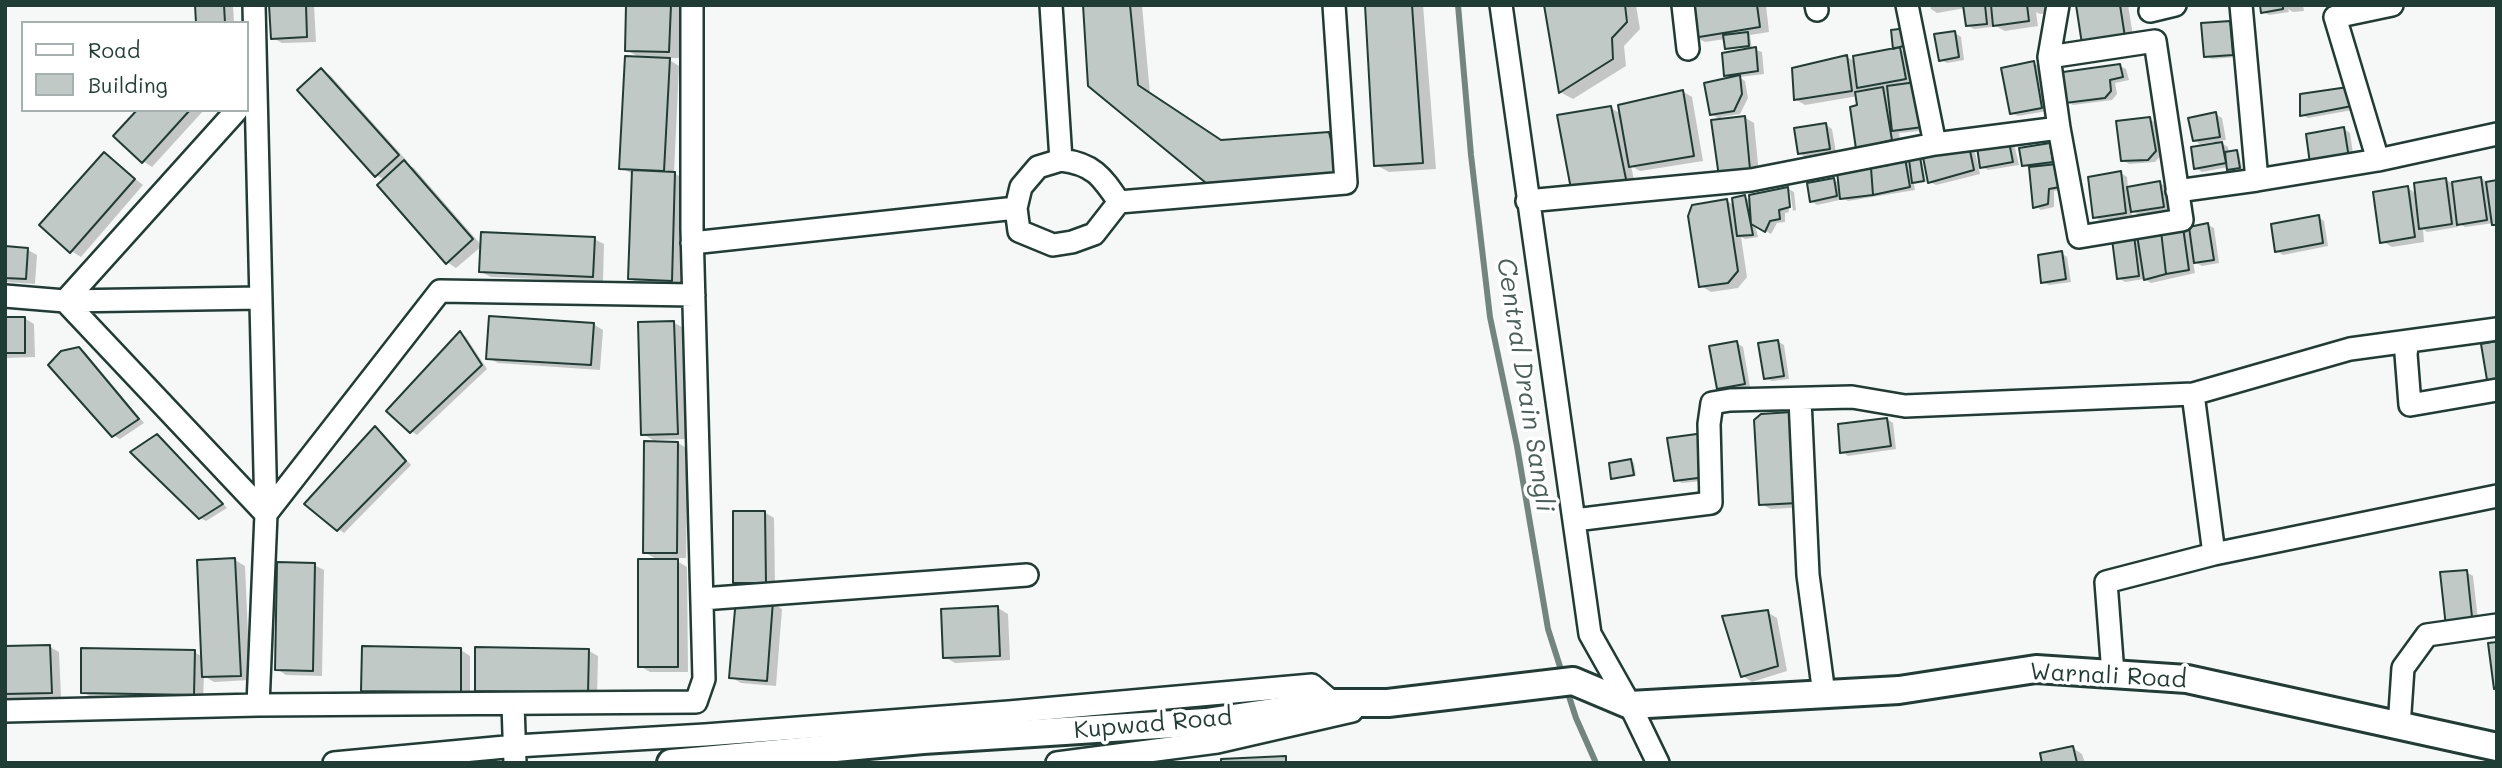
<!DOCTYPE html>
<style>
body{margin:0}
#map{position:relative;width:2502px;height:768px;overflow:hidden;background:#f6f7f7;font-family:Mali,sans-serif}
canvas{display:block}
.frame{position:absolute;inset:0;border:7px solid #1f3d34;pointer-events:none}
.legend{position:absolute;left:21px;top:21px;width:228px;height:91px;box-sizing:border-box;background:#fff;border:2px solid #a5b1ae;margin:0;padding:9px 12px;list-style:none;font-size:21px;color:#1f3d34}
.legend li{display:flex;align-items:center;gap:14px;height:35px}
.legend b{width:35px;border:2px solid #a5b1ae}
</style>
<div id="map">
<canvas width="2502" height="768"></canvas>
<div class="frame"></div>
<ul class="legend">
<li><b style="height:9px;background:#fff"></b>Road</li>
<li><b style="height:19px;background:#c0c9c6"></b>Building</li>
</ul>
</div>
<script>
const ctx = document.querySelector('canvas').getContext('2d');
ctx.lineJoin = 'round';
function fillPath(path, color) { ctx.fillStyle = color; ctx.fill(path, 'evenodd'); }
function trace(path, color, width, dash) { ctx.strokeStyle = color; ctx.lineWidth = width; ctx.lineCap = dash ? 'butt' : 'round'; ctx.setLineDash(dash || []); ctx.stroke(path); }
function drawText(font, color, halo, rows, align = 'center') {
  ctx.font = font + ' Mali,sans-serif'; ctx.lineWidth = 7; ctx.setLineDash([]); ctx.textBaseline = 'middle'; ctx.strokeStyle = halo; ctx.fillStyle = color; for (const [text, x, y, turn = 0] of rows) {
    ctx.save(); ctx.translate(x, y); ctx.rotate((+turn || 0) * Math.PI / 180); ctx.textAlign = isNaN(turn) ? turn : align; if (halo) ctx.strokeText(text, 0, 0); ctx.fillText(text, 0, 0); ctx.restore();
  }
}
fillPath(new Path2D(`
 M197,5H233L234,23H198Z
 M271,5H314L316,42L282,43L273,38Z
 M627,5H683L682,58H666L679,66L674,173L684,179L681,285L640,284L630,278L633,174L621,168L641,58L626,50Z
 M1085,5H1142L1150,94L1223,142L1329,133L1342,141L1351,181L1220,190L1207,182L1090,86Z
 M1367,5H1423L1436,169L1389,172L1376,165Z
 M1545,5H1636L1640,29L1624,46L1626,66L1573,99L1560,92Z
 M1693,5H1766L1769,32L1750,35L1752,49L1762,52L1764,74L1739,77L1745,81L1748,98L1740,114L1721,117V120L1744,117L1754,123L1760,185L1731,189L1721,120L1711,114L1733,79L1726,75L1744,51L1743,47L1730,49L1727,48L1725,39L1705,42L1695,37Z
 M1930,5H2053V12L2040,14L2036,12L2038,26L2005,31L1992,24V27L1974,29L1967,25L1965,8L1937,13L1931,9Z
 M2078,5H2128L2134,42Z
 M2262,5H2303L2304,11L2293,12L2288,9L2289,12L2269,15L2263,12Z
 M2230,22L2236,26L2238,57L2212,59L2206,56Z
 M1909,31L1912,45L1899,49L1906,53L1911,84L1929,130L1899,133L1901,145L1867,154L1858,148V96L1805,105L1795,99L1847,57L1856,62L1895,50Z
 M1955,33L1961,37L1964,60L1947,63L1941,60Z
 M2034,63L2040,67L2047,111L2018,116L2011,113Z
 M2120,66L2126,69L2129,80L2115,83L2117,94L2112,100L2073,105L2067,102Z
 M322,70L331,76L407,161L405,163L414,168L482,246L456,268L447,262L385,180L376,175Z
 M2348,89L2358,109L2308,118L2302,115Z
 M1682,91L1692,97L1703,161L1640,171L1631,166L1636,189L1582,193L1611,108L1621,114Z
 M139,110H204L152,167L143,161Z
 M2215,114L2222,118L2226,140L2218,141L2228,147L2229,153H2239L2242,169L2231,171L2228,167L2202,172L2196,168L2214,145L2213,142L2200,144L2194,140Z
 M2150,119L2156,123L2162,154L2155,162L2129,164L2123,160Z
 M1826,125L1832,129L1836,152L1805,157L1799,153Z
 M2344,129L2350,133L2355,167L2308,136Z
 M2009,144L2015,148L2019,165L1988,170L1982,167Z
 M2050,145L2056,148L2065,189L2054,191V207L2041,210L2035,206L2031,169L2024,165Z
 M1969,148L1975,152L1980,174L1936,185L1930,182Z
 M104,154L143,185L81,257L71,251Z
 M1920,159L1922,160L1926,182L1914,184L1915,190L1848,201L1844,199L1817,205L1811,201L1834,180L1840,183L1905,160L1911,164Z
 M2121,173L2127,177L2128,188L2159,183L2166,186L2170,210L2139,215L2131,210L2132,215L2101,221L2095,217Z
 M2481,178L2487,182H2497V226L2494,223L2465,227L2457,223L2458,227L2427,232L2423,229L2424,242L2392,247L2382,241L2408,188L2417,194L2446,180L2452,183Z
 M1788,189L1794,192L1796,210L1793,211L1790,191H1787L1789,212L1785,213V222L1777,223L1771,234L1755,225L1758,237L1745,239L1741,237L1747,277L1738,288L1711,292L1701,286L1727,201L1734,205L1744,197L1751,201Z
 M2318,217L2324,221L2328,246L2283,255L2277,251Z
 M2208,225L2214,228L2219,263L2202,266L2193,261L2195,273L2151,283L2144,279L2125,282L2119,278L2133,237L2139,241L2183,229L2192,234Z
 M594,239L604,244L603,282L491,277L481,272Z
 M5,248L28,250L37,255L35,284L5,282Z
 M2061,253L2067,257L2071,282L2049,285L2042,282Z
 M24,318L34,324L35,357L5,358V319Z
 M674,323L684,328L687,439L656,440V442L643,434Z
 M593,324L603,330L600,370L498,363L488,358Z
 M460,333L466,337L487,369L417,435L411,431Z
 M1777,341L1784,345L1789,379L1772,381L1765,378Z
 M1737,343L1743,347L1750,387L1725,392L1718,388Z
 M79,349L85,352L144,423L120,439L113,435Z
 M1887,419L1893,423L1896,449L1848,456L1842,452Z
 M1755,420L1807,507L1771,509L1761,504Z
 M375,428L381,432L411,465L344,533L338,529Z
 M157,436L163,439L227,508L206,521L200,518Z
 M1669,440L1712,480L1682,483L1676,480Z
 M678,443L688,449L686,558H672L687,567L688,672H650L640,666L660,561L644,552Z
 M1631,461L1634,463L1636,476L1613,478Z
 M764,512L774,518L775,587L745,588L735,582Z
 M235,560L245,566L250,680L214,682L204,676L203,699L92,698L83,692L194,652L203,657Z
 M314,565L324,570L322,676L286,675L277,669Z
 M2466,572L2473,576L2478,620L2453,629Z
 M772,603L782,609L776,686L741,683L731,677Z
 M998,608L1008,614L1010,660L955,663L945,657Z
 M1767,612L1777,618L1787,671L1752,682L1743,676Z
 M50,647L59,652L61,697L5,699V648Z
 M461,650L470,656V697L373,695L363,690Z
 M589,651L598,656L597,698L486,695L476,690Z
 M2073,748L2082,754L2085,763H2043Z`), '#0003');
trace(new Path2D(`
 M1458,5L1471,155L1490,317L1517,446L1548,629L1563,676
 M1566,687L1576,718L1596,763`), '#72857f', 6);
const building = new Path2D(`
 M195,5H224L225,23H196Z
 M269,5H306L307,37L271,39Z
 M626,5H671L669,52L625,51Z
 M1083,5H1130L1138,85L1221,140L1329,132L1339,174L1206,183L1088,86Z
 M1365,5H1412L1423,163L1374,166Z
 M1544,5H1625L1627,22L1612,38L1613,59L1559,93Z
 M1692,5H1757L1760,27L1693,38Z
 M1963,5H1985L1987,24L1966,26Z
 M1991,5H2027L2029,21L1993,26Z
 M2076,5H2120L2125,37L2082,44Z
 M2260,5H2283V9L2261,13Z
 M2230,21L2233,55L2204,57L2201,23Z
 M1907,28L1910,44L1893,49L1891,30Z
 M1955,31L1959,57L1939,61L1934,34Z
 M1748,32L1749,46L1725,49L1723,35Z
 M1756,47L1758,71L1724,76L1722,53Z
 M1900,47L1906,79L1857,88L1853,56Z
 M1847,55L1852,91L1794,100L1792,68Z
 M625,56L670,58L664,171L619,169Z
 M2034,61L2042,108L2010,114L2001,68Z
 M2120,64L2123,77L2110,80L2111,91L2105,98L2065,103L2063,72Z
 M321,68L399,155L375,177L297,90Z
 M1740,75L1742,94L1734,111L1710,115L1704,83Z
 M1916,82L1923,127L1892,131L1887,86Z
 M1883,87L1892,140L1856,149L1850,107L1857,105L1855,92Z
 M2348,87L2352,106L2300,116V94Z
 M1683,90L1694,156L1629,167L1618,105Z
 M1611,106L1627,184L1571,189L1557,115Z
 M137,110H190L142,163L113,136Z
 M2216,112L2220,137L2193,141L2188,118Z
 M1745,116L1751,180L1720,184L1711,120Z
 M2150,117L2156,151L2148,160L2121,161L2116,121Z
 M1826,123L1830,149L1798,154L1794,128Z
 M2344,127L2350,164L2311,171L2306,134Z
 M2009,142L2013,162L1980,168L1977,147Z
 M2222,142L2226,163L2194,169L2191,147Z
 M2050,143L2053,162L2022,166L2019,148Z
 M1969,146L1974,170L1928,183L1923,157Z
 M2237,150L2240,168L2227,170L2225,152Z
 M104,152L135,179L70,253L39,225Z
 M1920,157L1924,181L1912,183L1909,159Z
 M1905,158L1910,187L1873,195L1871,168L1889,165L1888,160Z
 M404,160L473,239L446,264L377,185Z
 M2057,164L2060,187L2049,189L2048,204L2033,208L2029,167Z
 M1871,168L1873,195L1840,199L1837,171Z
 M632,170L675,172L672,281L628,279Z
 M2121,171L2126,213L2093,218L2088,177Z
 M2481,177L2487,220L2457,225L2452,182Z
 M1834,178L1837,196L1810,202L1807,183Z
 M2446,178L2452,224L2419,229L2414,183Z
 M2497,180V225H2492L2486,182Z
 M2160,181L2164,207L2131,212L2127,187Z
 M2408,186L2415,237L2380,243L2373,192Z
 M1788,187L1790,207L1779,210L1780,219L1770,221L1765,232L1751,224L1749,195Z
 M1745,195L1753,235L1737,236L1732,198Z
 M1727,199L1738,271L1728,283L1699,287L1688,216L1692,205Z
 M2319,215L2323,243L2275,252L2271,224Z
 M2208,223L2214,260L2194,263L2189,227Z
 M2183,227L2189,270L2166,274L2161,231Z
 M2161,231L2166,274L2144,280L2137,235Z
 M481,232L595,237L593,277L479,272Z
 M2134,235L2139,276L2117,279L2112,239Z
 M5,246L28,248L26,279L5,278Z
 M2062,251L2066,279L2041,283L2038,255Z
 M489,316L594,323L591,365L486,359Z
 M5,317H25V353H5Z
 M674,321L678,434L641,435L638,322Z
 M460,331L482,365L410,433L386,411Z
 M1778,340L1784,376L1764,379L1758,343Z
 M1737,341L1745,384L1717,389L1709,346Z
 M2497,341V384L2488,386L2481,344Z
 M79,347L139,419L112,437L48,365L61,351Z
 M1792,412L1798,503L1759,505L1754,420L1761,414Z
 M1887,418L1891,446L1840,453L1838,424Z
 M375,426L406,461L337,531L304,504Z
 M1704,433L1706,477L1674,481L1667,438Z
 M157,434L223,504L199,519L130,452Z
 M644,441L678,442L677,553H643Z
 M1631,459L1634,475L1611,479L1609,463Z
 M733,511H765L766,583H733Z
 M235,558L241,676L202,677L197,560Z
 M638,559H678V667H638Z
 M277,562L315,563L313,671L275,670Z
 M2467,570L2472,617L2446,627L2440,572Z
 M736,598L773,601L767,681L729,678Z
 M998,606L1000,656L943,658L941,609Z
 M1768,610L1778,666L1741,677L1722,616Z
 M2497,642V688L2494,689L2488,643Z
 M50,645L52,693L5,694V646Z
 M362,646L461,648V692L361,691Z
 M475,647L589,649L588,693L475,691Z
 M81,648L195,650L194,695L81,693Z
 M2073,746L2077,763H2042L2040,753Z
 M1286,756V763H1221V759Z`);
fillPath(building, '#c0c9c6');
trace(building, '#1f3d34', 2);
const minor = new Path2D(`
 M254,5L266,514L258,705
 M1051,5L1061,160L1038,167L1021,187L1016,208L1019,231L1053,245L1072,242L1094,234L1119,202L1346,183L1334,5
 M1501,5L1590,634L1630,705L1658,763
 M1683,5L1688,49
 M1816,5L1817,10
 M1907,5L1935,144
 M2241,5L2257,180
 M2392,5L2335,17L2378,160L2497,134
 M2150,11L2175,5
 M2049,57L2155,41L2182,220L2079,237L2059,128
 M237,110L65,301L266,514L440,291L694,295
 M1061,160C1094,164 1102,177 1119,202
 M2177,191L2257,180L2378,160
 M1527,201L1751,180L1935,144L2059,128L2049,57L2058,5
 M692,243L1016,208
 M5,296L65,301L261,298
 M2408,341L2406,354L2410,405L2497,390
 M1800,399L1808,575L1824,694
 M1575,520L1711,503L1709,424L1712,403L1730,400L1852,397L1905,406L2193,394L2350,349L2497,329
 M2214,554L2497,496
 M702,599L1027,575
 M2113,674L2106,582L2214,554L2193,394
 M513,704L515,763
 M5,711L258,705L696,702L704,679L692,229V5
 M2399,727L2403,668L2427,635L2497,625
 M334,763L516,746L705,735L1009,712L1312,685L1333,703
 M1057,763L1217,742L1352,711`);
const major = new Path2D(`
 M671,763L923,740L1206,722L1333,703H1388L1573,681L1630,705L1899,690L2036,669L2187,679L2497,747`);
trace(minor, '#1f3d34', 26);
trace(major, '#1f3d34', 32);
trace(minor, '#fff', 21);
trace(major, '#fff', 26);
drawText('24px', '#1f3d34', '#fff', [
 ["Warnali Road",2108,676,3],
 ["Kupwad Road",1153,724,-5]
]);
drawText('italic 26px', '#49615a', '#fff', [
 ["Central Drain Sangli",1525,385,81]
]);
</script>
